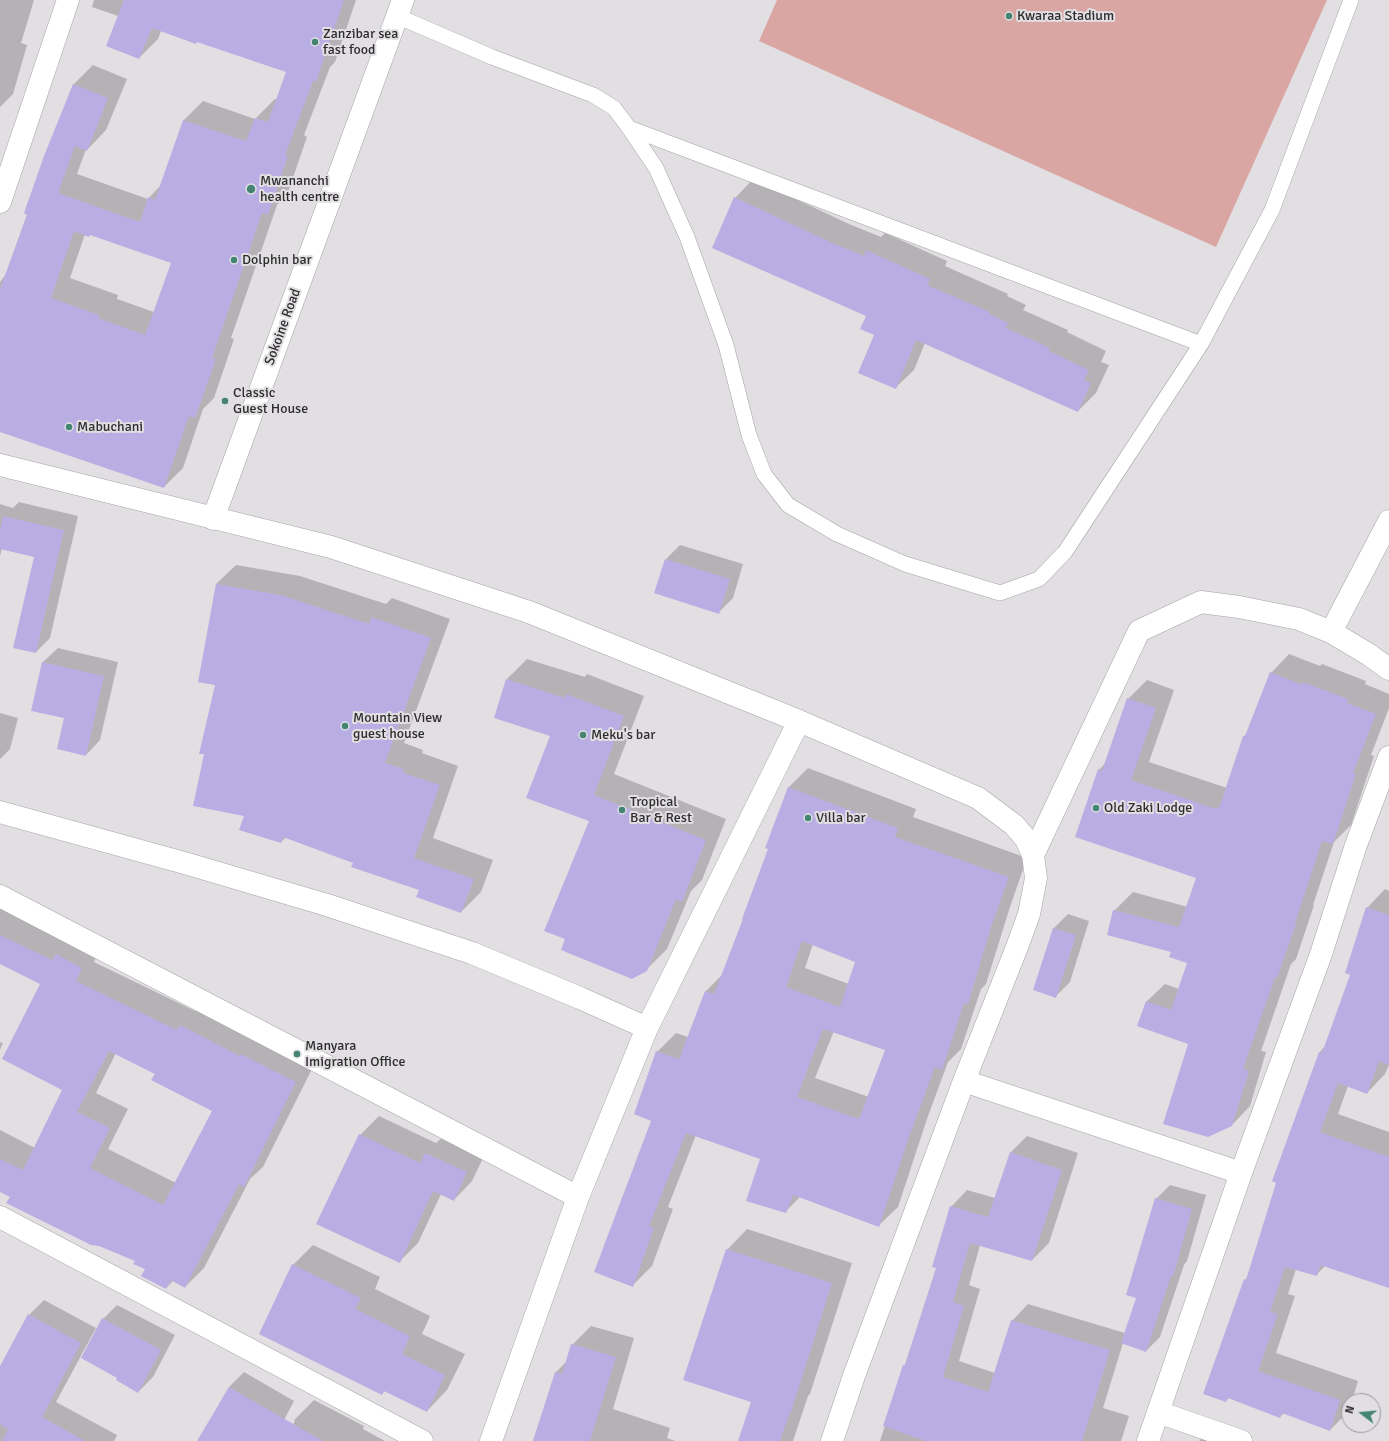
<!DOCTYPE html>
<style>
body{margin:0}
#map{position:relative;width:1389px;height:1441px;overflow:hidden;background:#e2dfe3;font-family:Signika,sans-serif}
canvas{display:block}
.north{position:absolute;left:1341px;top:1393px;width:40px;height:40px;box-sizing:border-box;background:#e2dfe3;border:1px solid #9a989b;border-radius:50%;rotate:286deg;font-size:11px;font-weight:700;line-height:16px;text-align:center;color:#2e2d2e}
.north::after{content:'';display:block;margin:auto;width:14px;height:18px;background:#438473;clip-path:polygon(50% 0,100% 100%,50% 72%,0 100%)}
</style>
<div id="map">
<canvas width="1389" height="1441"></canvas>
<div class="north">N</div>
</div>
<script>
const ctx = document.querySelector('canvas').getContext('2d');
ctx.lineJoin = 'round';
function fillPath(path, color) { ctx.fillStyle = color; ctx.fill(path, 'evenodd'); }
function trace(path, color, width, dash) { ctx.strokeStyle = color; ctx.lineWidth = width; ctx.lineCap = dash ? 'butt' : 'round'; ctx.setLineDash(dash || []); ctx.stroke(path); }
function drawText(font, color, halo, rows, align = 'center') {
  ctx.font = font + ' Signika,sans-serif'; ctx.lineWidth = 4; ctx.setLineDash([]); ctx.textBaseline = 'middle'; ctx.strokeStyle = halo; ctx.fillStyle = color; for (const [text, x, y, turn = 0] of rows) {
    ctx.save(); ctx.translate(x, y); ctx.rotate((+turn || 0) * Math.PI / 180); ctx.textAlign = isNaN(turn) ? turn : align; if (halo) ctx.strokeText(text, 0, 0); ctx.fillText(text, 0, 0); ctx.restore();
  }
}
fillPath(new Path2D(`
 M777,0H1327L1216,247L759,41Z`), '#daa6a4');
fillPath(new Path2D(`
 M0,0H34L21,43L27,45L13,94L0,107Z
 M94,0H356L335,62L330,67L304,135L307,137L287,195L277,205L231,338L234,339L214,398L203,409L183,468L164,487L0,430V282L6,274L73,85L93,65L127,79L106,130L87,150L86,149L77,174L148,199L160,186L184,120L203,101L255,119L275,99H277L287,71L198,41L161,31L158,39L139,58L118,16L92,7ZM85,234H90L172,262L154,312L117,299L118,295L70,278Z
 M753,179L849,224L881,237L885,233L947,261L945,266L1008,294L1007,296L1026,305L1023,310L1068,330L1067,332L1106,351L1101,362L1109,365L1096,393L1078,411L925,343L914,370L895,388L867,315L735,198Z
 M19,502L78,516L50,638L36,652L35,556L2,548L0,556V504L13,508Z
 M680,545L743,564L733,598L719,612L666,559Z
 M236,565L300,576L386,604L392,598L450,619L404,743L423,750L422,753L458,766L433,838L493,860L481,892L461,912L420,889L354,862L286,837L281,842L245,815L205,754L216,685L199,682L216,584Z
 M58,648L118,662L100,740L86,755L65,717L32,710L43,662Z
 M1289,654L1320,666L1322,664L1366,681L1365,684L1389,694V708L1371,755L1374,756L1351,825L1334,842L1313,905H1314L1296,959L1291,964L1261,1051L1266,1052L1250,1106L1232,1125L1190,1043L1146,1002L1165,984L1179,989L1188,962L1114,911L1133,892L1188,907L1198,877L1099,770L1106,762L1128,699L1147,680L1174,690L1149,762L1227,788L1244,736L1248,733L1271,673Z
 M527,659L585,677L587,674L644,696L614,774L726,819L702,880L691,891L667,949L646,970L566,939L590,821L551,735L507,679Z
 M0,713L18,718L10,749L0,759Z
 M808,768L916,809L913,817L1027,858L1010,907L986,984L981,989L961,1049L948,1062L928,1116L898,1207L878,1226L801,1196L785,1212L762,1159L696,1135L668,1207L673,1209L652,1266L633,1285L653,1120L657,1052L676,1033L688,1037L706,991L723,974L769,848L789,787ZM813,944L856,961L849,984L805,968ZM834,1031L887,1050L869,1097L815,1078Z
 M1385,889L1389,891V1065L1385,1074L1367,1093L1348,1086L1338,1114L1389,1132V1287L1325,1266L1316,1275L1296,1269L1288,1294L1295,1296L1276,1353L1358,1381L1352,1401H1349L1348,1412L1330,1430L1284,1413L1280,1417L1230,1397L1226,1401L1245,1280L1249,1276L1320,1052L1325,1046L1351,974L1367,908Z
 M0,907L100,949L94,962L195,1011L199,1006L315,1063L263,1167L250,1179L204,1268L185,1287L173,1281L166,1288L136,1260L0,1191V1130L35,1148L63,1090L42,984L0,963ZM116,1053L156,1073L214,1110L176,1183L108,1149L128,1109L96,1093Z
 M1068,914L1089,921L1070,982L1056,996L1035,990L1054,928Z
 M0,1042L3,1043L0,1050Z
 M379,1116L436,1143L445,1135L485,1154L472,1181L454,1200L441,1194L418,1243L399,1262L360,1135Z
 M1027,1136L1078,1153L1049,1243L1032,1260L980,1245L969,1285L980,1289L959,1361L995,1373L1012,1321L1028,1304L1125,1333L1137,1298L1156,1199L1170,1185L1206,1195L1187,1261L1184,1265L1160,1337L1146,1351L1123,1343L1103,1408L1129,1416L1121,1441H880L937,1267L951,1207L967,1190L995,1198L1010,1153Z
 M747,1229L852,1263L810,1394L808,1396L793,1441H739L752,1402L727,1250Z
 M313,1245L380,1277L375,1289L430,1316L422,1334L465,1354L447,1390L427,1411L386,1390L382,1394L293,1265Z
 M44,1300L96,1328L56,1402L117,1435L114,1441H0V1370L29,1315Z
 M117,1305L175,1335L153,1377L138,1392L118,1377L103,1319Z
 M591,1326L634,1338L613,1409L670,1428L667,1438L675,1441H533L556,1372L567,1361L572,1345Z
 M244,1372L294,1401L273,1441H199L229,1387Z
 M314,1400L364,1426L363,1429L385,1441H289L295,1419Z
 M1204,1436L1215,1441H1199Z`), '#0003');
fillPath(new Path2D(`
 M124,0H344L316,82L313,81L285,155L288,156L268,215L262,213L212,358L216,359L195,418L189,416L164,488L0,432V289L27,215L24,213L44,156L73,84L108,98L87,151L75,146L58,193L140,222L148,197L155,200L183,120L246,141L255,118L268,122L286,72L197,42L196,44L152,28L139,59L106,46ZM74,231L89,237L90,235L171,263L145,335L98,318L99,315L51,298Z
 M734,197L830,242L864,256L866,250L930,279L927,285L990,312L989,314L1008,323L1006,328L1050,348L1049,351L1089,370L1084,380L1091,383L1078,412L916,340L896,389L858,373L874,335L860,329L866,316L712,248Z
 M3,516L64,530L36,653L13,648L34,557L0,549V531Z
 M665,559L730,579L719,614L654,593Z
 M216,584L281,595L369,624L372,617L431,638L385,763L404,769L403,773L440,785L414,858L474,879L461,913L416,897L419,890L351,867L353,863L283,837L281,843L239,830L244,816L193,806L204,754H199L215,685L198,682Z
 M42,662L104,676L86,756L57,749L64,718L31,711Z
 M1270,672L1302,685L1303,682L1348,699L1347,703L1376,714L1353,773L1356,774L1333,844L1322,841L1295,923L1296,924L1277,978L1275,977L1243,1069L1249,1071L1232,1126L1208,1137L1163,1124L1188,1044L1137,1026L1146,1001L1171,1010L1187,963L1169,957L1171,952L1107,935L1113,910L1179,927L1196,878L1075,837L1098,769L1102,771L1127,698L1156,708L1131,780L1216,809L1217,807L1219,808L1243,736H1245Z
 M506,679L565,698L566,694L624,716L594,795L706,840L682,902L676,899L647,971L632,979L561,950L565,939L544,931L589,821L526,798L550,736L494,718Z
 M788,787L898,828L895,837L1009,877L991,927L968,1004L964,1003L942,1070L935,1067L909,1137L879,1227L793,1195L786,1213L746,1201L760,1159L686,1133L649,1226L654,1228L633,1287L594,1272L651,1121L634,1114L656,1051L679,1059L705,991L714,994L743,919H742L768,849L765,848ZM802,941L855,962L840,1007L786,987ZM823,1029L885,1050L859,1119L797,1097Z
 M1366,907L1389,915V1065L1379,1061L1367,1094L1338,1083L1320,1132L1389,1157V1288L1320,1265L1317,1276L1285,1267L1270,1312L1278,1314L1258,1371L1340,1400L1330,1431L1282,1413L1280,1418L1228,1398L1226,1402L1203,1394L1244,1279L1246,1280L1276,1183L1272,1181L1319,1052L1322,1053L1350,975L1345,973Z
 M1053,928L1076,935L1056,998L1033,990Z
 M0,935L52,960L56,954L82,968L76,981L177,1030L180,1025L240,1056L241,1054L296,1082L244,1187L239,1184L185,1288L171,1280L166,1289L141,1276L145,1269L133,1264L135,1261L99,1246L91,1245L6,1203L10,1197L0,1192V1159L23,1170L62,1090L2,1059L40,984L0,964ZM109,1051L155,1074L151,1080L212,1111L163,1205L90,1168L110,1128L77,1112Z
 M359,1134L420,1163L425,1153L467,1172L454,1201L433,1191L400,1263L316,1224Z
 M1010,1152L1062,1170L1032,1261L970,1243L953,1302L964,1306L943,1377L988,1392L1011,1320L1110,1350L1082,1441H926L883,1426L903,1365H905L936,1268L932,1267L950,1206L988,1217Z
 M1155,1198L1192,1209L1173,1277L1171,1276L1146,1352L1121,1343L1136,1298L1126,1295Z
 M726,1249L832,1283L790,1415H789L780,1441H738L751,1402L683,1380Z
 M292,1264L361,1298L355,1309L410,1336L402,1354L445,1375L427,1412L384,1391L382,1395L259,1334Z
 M28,1314L81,1343L42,1417L85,1441H2L8,1429L0,1424V1366Z
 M102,1318L161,1350L138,1393L116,1380L117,1378L81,1358Z
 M571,1344L616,1357L590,1441H533L555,1372L562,1374Z
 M229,1387L323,1441H197Z`), '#b8aee3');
const service = new Path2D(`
 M397,16L492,57L593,95L614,108L629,128L656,168L687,237L726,345L749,435L764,474L788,505L837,534L905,564L1000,593L1039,579L1065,552L1201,344L1272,210L1351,0
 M629,128L1201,344`);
const minor = new Path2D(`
 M0,202L68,0
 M0,465L331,547L529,612L799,721L978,798L1014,825L1026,839L1033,855L1036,878L1029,914L1017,947L964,1081L855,1373L832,1441
 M213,519L403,0
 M1331,632L1389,521
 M0,812L188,864L327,905L472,953L580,998L647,1028
 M1033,855L1139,631L1201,602L1239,607L1299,619L1331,632L1368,654L1389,669
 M0,896L578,1197
 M964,1081L1241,1173
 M0,1217L422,1441
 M1158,1412L1241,1441
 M491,1441L578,1197L647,1028L799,721
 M1148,1441L1241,1173L1321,954L1356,845L1389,757`);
trace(service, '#a6a3a7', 16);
trace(minor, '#a6a3a7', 23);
trace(service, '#fff', 15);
trace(minor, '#fff', 22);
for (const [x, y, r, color] of [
 [1009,16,4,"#438473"],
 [315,42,4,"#438473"],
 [251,189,5,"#438473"],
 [234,260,4,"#438473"],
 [225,401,4,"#438473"],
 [69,427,4,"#438473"],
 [345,726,4,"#438473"],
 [583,735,4,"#438473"],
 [1096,808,4,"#438473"],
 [622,810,4,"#438473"],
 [808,818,4,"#438473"],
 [297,1054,4,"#438473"]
]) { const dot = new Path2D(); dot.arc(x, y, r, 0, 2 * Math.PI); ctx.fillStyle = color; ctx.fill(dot); trace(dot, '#e2dfe3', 1.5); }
drawText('14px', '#2e2d2e', '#e2dfe3', [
 ["Kwaraa Stadium",1017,16],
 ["Zanzibar sea",323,34],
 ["fast food",323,50],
 ["Mwananchi",260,181],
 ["health centre",260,197],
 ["Dolphin bar",242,260],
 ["Classic",233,393],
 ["Guest House",233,409],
 ["Mabuchani",77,427],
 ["Mountain View",353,718],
 ["guest house",353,734],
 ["Meku's bar",591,735],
 ["Tropical",630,802],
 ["Bar & Rest",630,818],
 ["Old Zaki Lodge",1104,808],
 ["Villa bar",816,818],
 ["Manyara",305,1046],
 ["Imigration Office",305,1062]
], 'left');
drawText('14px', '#2e2d2e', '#e2dfe3', [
 ["Sokoine Road",283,327,-70]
]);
</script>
